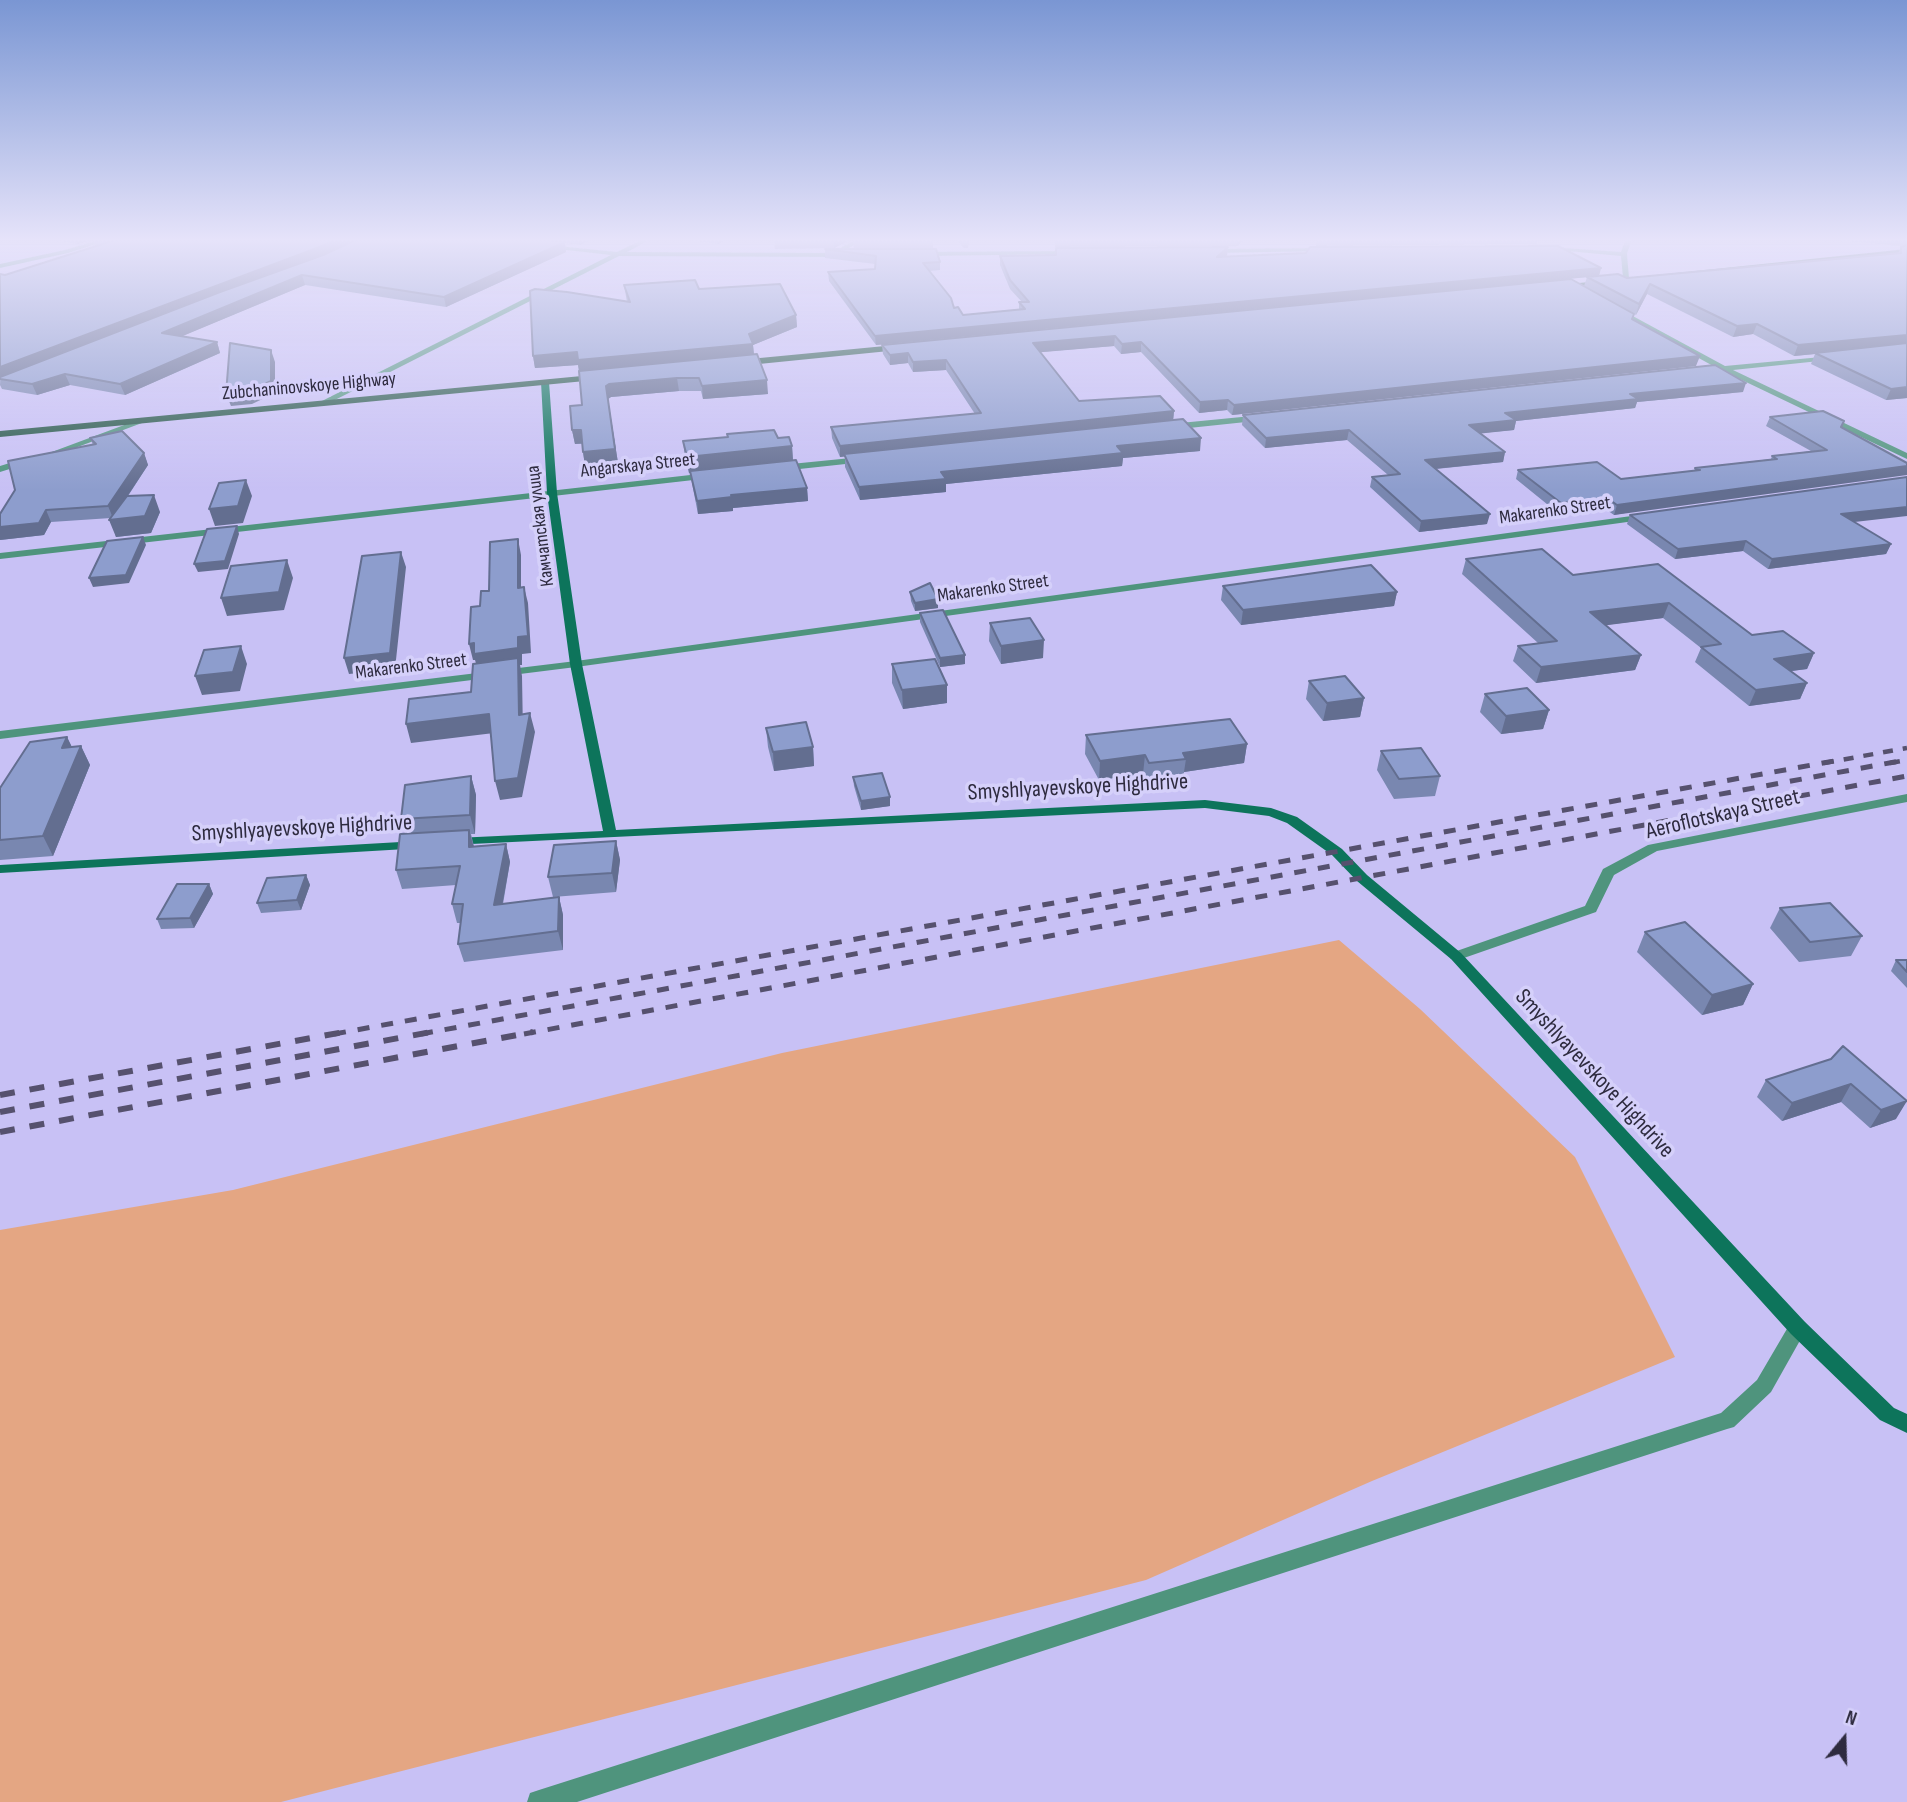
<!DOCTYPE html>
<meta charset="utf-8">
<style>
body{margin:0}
#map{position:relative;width:1907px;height:1802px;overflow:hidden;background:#c8c1f5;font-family:"Sofia Sans Condensed",sans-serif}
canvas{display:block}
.north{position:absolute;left:1809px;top:1704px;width:70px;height:70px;-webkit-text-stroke:5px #d5d0fa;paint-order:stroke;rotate:19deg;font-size:19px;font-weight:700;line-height:28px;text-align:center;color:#2e2b3f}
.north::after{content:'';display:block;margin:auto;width:24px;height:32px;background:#2e2b3f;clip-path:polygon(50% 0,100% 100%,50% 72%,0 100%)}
</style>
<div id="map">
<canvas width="1907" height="1802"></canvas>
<div class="north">N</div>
</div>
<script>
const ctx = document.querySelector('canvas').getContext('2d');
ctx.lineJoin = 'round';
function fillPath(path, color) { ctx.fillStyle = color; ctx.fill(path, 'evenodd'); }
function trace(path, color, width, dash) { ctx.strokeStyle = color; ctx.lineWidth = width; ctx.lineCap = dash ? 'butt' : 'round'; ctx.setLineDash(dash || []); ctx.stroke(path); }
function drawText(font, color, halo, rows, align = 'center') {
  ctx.font = font + ' "Sofia Sans Condensed",sans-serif'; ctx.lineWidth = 7; ctx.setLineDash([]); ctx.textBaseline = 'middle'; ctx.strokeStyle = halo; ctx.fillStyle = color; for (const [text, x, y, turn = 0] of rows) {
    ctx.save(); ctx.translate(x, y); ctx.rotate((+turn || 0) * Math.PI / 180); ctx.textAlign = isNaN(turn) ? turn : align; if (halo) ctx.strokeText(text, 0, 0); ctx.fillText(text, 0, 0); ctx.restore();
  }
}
fillPath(new Path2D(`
 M1339,940L1420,1009L1575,1157L1675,1357L1372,1481L1146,1580L281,1802H0V1230L233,1190L782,1053Z`), '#e4a683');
fillPath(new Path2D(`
 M106,238H115L68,253L0,268V264L65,250Z
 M645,238H653L627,252L831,253L859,238H866L840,253L845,254L843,257L619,256L327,404L320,402L611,255L549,248L547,245L617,252Z
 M1626,238H1632L1627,254L1629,278L1626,280L1623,278L1621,256L1546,249L1549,247L1621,252Z
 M1326,248L1328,251L1209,253L1206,251L1209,249Z
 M1074,251L1076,254L919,256L916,254L919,252Z
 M1618,308L1725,366L1832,356L1833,358L1829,360L1733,370L1907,453V459L1723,371L1700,373V369L1715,367L1615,312Z
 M1262,415L1266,418L1265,420L1170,430L1166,427L1170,424Z
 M143,418L150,420L48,458L41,456Z
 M861,457L864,458V462L781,471L777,468L781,465Z
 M26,458L29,459V463L0,472V466Z
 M708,473L713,476L711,478L0,559V553Z
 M1646,514L1651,517L1649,519L576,667L0,739V731L576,661Z
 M1907,794V802L1657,851L1614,875L1596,912L1461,959H1451L1449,956L1451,953L1585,906L1603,869L1648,845Z
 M1798,1320L1805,1322L1807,1328L1771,1392L1734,1427L1727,1429L577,1802H527L530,1793L539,1790L1721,1413L1757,1380L1791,1322Z`), '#4f947d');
fillPath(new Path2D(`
 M545,380L549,382L557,493L582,664L616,830L1205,800L1271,808L1297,817L1342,849L1367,875L1461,953L1805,1322L1894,1408L1907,1414V1433L1880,1420L1791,1334L1451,959L1357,881L1332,855L1287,823L1269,816L1205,808L451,845L449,842L451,839L456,838L603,831L570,664L547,493L541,382Z
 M418,841L423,842L425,845L423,848L0,873V865Z`), '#0d745b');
fillPath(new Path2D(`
 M1907,249V253L1554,289L1550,286Z
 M906,344L911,347L909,349L739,366L734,363L739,360Z
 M603,374L608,377L606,379L0,437V431Z`), '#265748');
trace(new Path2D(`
 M1824,763L1907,748
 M1890,763L1907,760`), '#56516e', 4.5, [10, 10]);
trace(new Path2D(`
 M334,1034L1834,761
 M421,1034L1900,761
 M524,1034L1907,776`), '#56516e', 5, [12, 12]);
trace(new Path2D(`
 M0,1095L344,1032
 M0,1112L431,1032
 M0,1132L533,1032`), '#56516e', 6, [15, 15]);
fillPath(new Path2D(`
 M43,238H595L580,245L565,243L566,252L446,307L305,285L182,336L217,342L220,353L125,395L70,385L37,395L2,389L0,385L5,275L95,246L93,240L77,244Z
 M671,238H729L718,244Z
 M765,238H854L834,248L775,249L774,239Z
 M955,238H970L968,248H964Z
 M1055,238H1247L1237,246L1055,247Z
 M1317,238H1596V240L1538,239L1537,244L1316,246Z
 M1810,238H1907V398L1886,400L1811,364L1815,354L1794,356L1753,334L1733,337L1647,294L1636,315L1634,314L1633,319L1696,366L1232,415L1227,410L1199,413L1141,352L1121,354L1114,346L1040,352L1079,401L1174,411L1173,420L1200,451L1123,458L1122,466L946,484V492L860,500L845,467V456L840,457L832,438L831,427L975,414L946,370L913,372L908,363L890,365L883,354L882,345L1584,286L1587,277L876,345L829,281L828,272L875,269V264L825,258V249L940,262V270L929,271L954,308L963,315L1019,309V302H1022L1010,289L1000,265V256L1228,247L1227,255L1225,257L1601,268L1599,275L1627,278L1898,254L1901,247L1903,246Z
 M853,239H933V248H854Z
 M624,285L699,289L796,315L797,327L753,345L754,354L768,394L703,399L701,391H679L611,397L608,399L618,463L585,466L582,444H575L572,430L582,405L578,365L535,368L533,356L627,302Z
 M1743,392L1637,402L1635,408L1516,421L1514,430L1481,433L1505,452L1503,462L1436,469L1487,524L1419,532L1370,487L1372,477L1388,475L1347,440L1265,448L1242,425L1243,415Z
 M1770,417L1841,427L1907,463L1614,515L1604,508L1558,513L1516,479L1518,470L1621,479L1694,471L1695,468L1771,459L1772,456L1811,451L1766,426Z
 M90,438L144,453L148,465L128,496L160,512L151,533L116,537L111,518L51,522L44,535L0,540L93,445Z
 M778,438L792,446L793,460L807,488L808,501L733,508V511L698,514L690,473H689L685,457L683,441Z
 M1630,515L1854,522L1891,544L1886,554L1768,569L1743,551L1675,559L1627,524Z
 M1466,559L1573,575L1658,564L1752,635L1814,653L1807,669L1791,671L1807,683L1800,699L1749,706L1695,662L1701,648L1663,618L1605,625L1641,655L1635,670L1536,683L1513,661L1518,646L1538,643L1462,574Z
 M1223,586L1397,592L1394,606L1241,625L1221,600Z
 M910,592L938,599V608L915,611L911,601Z
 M920,613L965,664L940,667L920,622Z
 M990,623L1043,658L1001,664L989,641Z
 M892,664L947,685V703L903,709L892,683Z
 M1309,681L1364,698L1360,717L1323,721L1306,699Z
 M1485,694L1549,710L1543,729L1501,734L1480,712Z
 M766,728L813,747L814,766L774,771L768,747Z
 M1086,735L1247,744L1244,763L1184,772V778L1147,782L1143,774L1099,780L1085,754Z
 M67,737L72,747L81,746L90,765L53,856L0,860V788Z
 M1381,751L1440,776L1435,796L1394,799L1377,770Z
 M471,776L476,795L475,834H471L474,846L506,844L510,862L503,904L559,897L563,915V950L464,962L458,944L461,923H457L452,904L456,885L402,889L396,870L406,833L401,819Z
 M853,777L890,797V806L861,810L854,786Z
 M616,841L620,860L616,892L553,897L548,877Z
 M306,875L310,885L301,910L261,913L257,903Z
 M209,884L213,894L194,928L161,929L157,919Z
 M1780,908L1862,936L1851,956L1799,962L1770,928Z
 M1645,932L1753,984L1743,1005L1702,1015L1637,952Z
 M1896,960H1907V988L1891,971Z
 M1831,1059L1896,1119L1870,1128L1841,1102L1782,1121L1757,1097L1766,1080Z`), '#7987b0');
fillPath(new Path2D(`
 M75,238H92L93,240L77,244Z
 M340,238H362L320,258L0,377V367Z
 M579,238H595L580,245Z
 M717,238H729L718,244Z
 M836,238H854L834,248V239Z
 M1238,238H1247L1237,246Z
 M565,242L566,252L446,307L444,297Z
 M1228,247L1227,255L1216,265L1217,257Z
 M1601,268L1599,276L876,345L875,336Z
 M302,275L305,285L166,343L162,333Z
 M1650,284L1647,294L1636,315L1639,304Z
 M796,315L797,327L753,345L754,356L580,373L578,365L535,368L533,356L749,334Z
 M1757,324L1753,334L1733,337L1737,326Z
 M1907,335V345L1815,353V354L1794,356L1798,345Z
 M1115,336L1114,346L1032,353L1033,343Z
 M217,342L220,353L125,395L120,384Z
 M1141,342V352L1121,354L1122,344Z
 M271,350L275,362V393L252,404L231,406L226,394Z
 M908,353V363L890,365V355Z
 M1700,356L1696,366L1232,415L1234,405Z
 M946,360V370L913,372V362Z
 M65,374L70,385L37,395L32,384Z
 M677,378L679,391L611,397L608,399L618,463L585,466L583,452L606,386L609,384Z
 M767,380L768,394L703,399L702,386Z
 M1746,383L1743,392L1637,402L1635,408L1516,421L1514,430L1467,435L1469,425L1505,413L1630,394Z
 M1907,387V398L1886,400L1891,389Z
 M1228,400L1227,410L1199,413L1200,402Z
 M1174,411L1173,422L840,457V446Z
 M572,430H581L583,443L575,444Z
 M1349,430L1347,440L1265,448L1266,438Z
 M1201,438L1200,451L1123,458L1122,466L946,484V492L860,500L859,487L941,472L1117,446Z
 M792,446L793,462L689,473L687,457Z
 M1505,452L1503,462L1423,470L1425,460Z
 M144,453L148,465L113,518L108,506Z
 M1907,466V475L1614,515L1617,505Z
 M246,480L252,496L243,523L215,526L209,509Z
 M807,488L808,501L733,508V511L698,514L697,501L731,495Z
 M154,495L160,512L151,533L116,537L109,520Z
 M1607,498L1604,508L1558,513L1561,503Z
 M1907,507V516L1837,524L1841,514Z
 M46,510L51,522L44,535L0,540V527Z
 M1490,514L1487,524L1419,532L1421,521Z
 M237,526L239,534L228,569L198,572L194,564Z
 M143,537L146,545L129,583L93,587L89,578Z
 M518,539L521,555V604L518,588Z
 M1746,541L1743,551L1675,559L1678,549Z
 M1891,544L1886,554L1768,569L1772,559Z
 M401,552L406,567L395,669L349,674L344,658Z
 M287,560L293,578L284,610L227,616L221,598Z
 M524,587L528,603L531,653L522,654V665H520L522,676L523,734L478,670L475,660H473L469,644Z
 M1397,592L1394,606L1241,625L1243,610Z
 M938,599V608L915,611V603Z
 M1669,603L1663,618L1585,628L1590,612Z
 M1044,640L1043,658L1001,664V646Z
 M241,646L247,664L240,691L202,695L195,676Z
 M1814,653L1807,669L1768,674L1774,659Z
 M965,655V664L940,667V658Z
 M1641,655L1635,670L1536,683L1541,667Z
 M1807,683L1800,699L1749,706L1756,690Z
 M947,685V703L903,709L902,690Z
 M1364,698L1360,717L1323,721L1327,703Z
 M1549,710L1543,729L1501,734L1506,716Z
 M530,713L535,732L522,797L500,800L495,781Z
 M489,714L494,733L411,743L406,724Z
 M67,737L76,756L62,748Z
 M1247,744L1244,763L1184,772L1186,759L1183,753Z
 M81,746L90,765L53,856L43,836Z
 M813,747L814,766L774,771L773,752Z
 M1145,755L1143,774L1099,780L1100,761Z
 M471,776L476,795L475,834L470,815Z
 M890,797V806L861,810V801Z
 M469,830L474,848L469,847Z
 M616,841L620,860L616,892L612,873Z
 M506,844L510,862L499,923L494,905Z
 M306,875L310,885L301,910L297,900Z
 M209,884L213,894L194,928L190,918Z
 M559,897L563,915V950L558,931Z
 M1753,984L1743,1005L1702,1015L1712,995Z
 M1851,1084L1841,1102L1782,1121L1792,1103Z
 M1907,1101L1896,1119L1870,1128L1881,1110Z`), '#636e90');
const building = new Path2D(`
 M92,238H340L317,248L0,367V274L5,275L112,241Z
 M360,238H532L565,242L444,297L302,275L162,333L217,342L120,384L65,374L32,384L0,379V377L220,292L323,255Z
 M774,238H836L834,239H774Z
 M855,238H933V239H853Z
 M1056,238H1239L1056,239Z
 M1907,245V335L1798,345L1757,324L1737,326L1650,284L1639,304L1587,277L1618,274L1627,278L1901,253V247Z
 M1552,246H1558L1601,268L875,336L828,272L875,269L876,256L825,249H936L940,262L923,263L951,298L954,308L958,307L963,315L1025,309L1019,302H1029L1010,280L1000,256L1056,255V248L1228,247L1217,257L1306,253L1310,247Z
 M1571,279L1634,314L1632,319L1700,356L1234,405L1228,400L1200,402L1141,342L1122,344L1115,336L1033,343L1079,401L1160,396L1174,411L840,446L831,427L981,413L946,360L913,362L908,353L890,355L882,345Z
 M695,280L699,289L780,284L796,315L749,334L753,344L578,360L577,352L533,356L530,291L535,289L567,292L630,302L624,285Z
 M230,343L271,350V381L248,392L226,394Z
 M1907,343V387L1891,389L1815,353Z
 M757,354L767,380L702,386L699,378H677L609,384L606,386L615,449L583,452L581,430H572L570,406L582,405L579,371Z
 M1715,365L1746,383L1630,394L1638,399L1505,413L1516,420L1469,425L1505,452L1425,460L1490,514L1421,521L1372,477L1400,474L1349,430L1266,438L1243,415Z
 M1823,411L1844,421L1841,427L1907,463V466L1617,505L1607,498L1561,503L1518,470L1597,462L1621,479L1700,470L1695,468L1777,459L1772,456L1827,450L1770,417Z
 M1183,419L1201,438L1117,446L1123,453L941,472L946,479L859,487L844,454Z
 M774,430L778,438L789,437L792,446L687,457L683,441L728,437L727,434Z
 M122,431L144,453L108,506L46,510L39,523L0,527V514L15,490L8,461L96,444L90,438Z
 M796,460L807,488L731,495L732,497L697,501L690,471Z
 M1907,477V507L1841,514L1891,544L1772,559L1746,541L1678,549L1630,515Z
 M246,480L238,506L209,509L219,483Z
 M154,495L145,516L109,520L127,496Z
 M237,526L225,561L194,564L207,529Z
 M143,537L126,575L89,578L107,541Z
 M518,539V588L524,587L528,636L518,637V648L474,654V643L469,644L471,607L480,606L481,591H489L490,542Z
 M1542,549L1573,575L1658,564L1752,635L1783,631L1814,653L1774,659L1807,683L1756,690L1701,647L1721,644L1669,603L1590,612L1641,655L1541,667L1518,646L1557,641L1466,559Z
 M401,552L390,653L344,658L362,556Z
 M287,560L279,592L221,598L231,566Z
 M1371,565L1397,592L1243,610L1223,586Z
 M930,583L938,599L915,603L910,592Z
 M943,610L965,655L940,658L920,613Z
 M1030,618L1044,640L1001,646L990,623Z
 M241,646L233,672L195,676L204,650Z
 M518,658L519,715L530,713L518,778L495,781L489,714L406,724L409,699L471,692L473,664Z
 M935,659L947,685L902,690L892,664Z
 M1345,676L1364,698L1327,703L1309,681Z
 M1527,688L1549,710L1506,716L1485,694Z
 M1230,719L1247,744L1183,753L1186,759L1149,763L1145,755L1100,761L1086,735Z
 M806,722L813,747L773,752L766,728Z
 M67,737L62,748L81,746L43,836L0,840V788L30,742Z
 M1421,748L1440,776L1399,779L1381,751Z
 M882,773L890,797L861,801L853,777Z
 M471,776L470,815L401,819L405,785Z
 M469,830V847L506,844L494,905L559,897L558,931L458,944L463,904H452L460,866L396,870L400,834Z
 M616,841L612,873L548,877L554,845Z
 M306,875L297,900L257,903L267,878Z
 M177,884H209L190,918L157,919Z
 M1830,903L1862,936L1810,942L1780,908Z
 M1685,922L1753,984L1712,995L1645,932Z
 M1896,960H1907V972Z
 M1843,1046L1907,1101L1881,1110L1851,1084L1792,1103L1766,1080L1831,1059Z`);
fillPath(building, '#8d9dcd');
trace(building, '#636e90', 2);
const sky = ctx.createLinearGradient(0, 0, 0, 490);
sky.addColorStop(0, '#7a96d3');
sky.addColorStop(0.49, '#e6e3fa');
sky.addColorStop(1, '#e6e3fa00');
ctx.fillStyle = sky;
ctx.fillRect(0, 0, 1907, 490);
drawText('19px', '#2e2b3f', '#d5d0fa', [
 ["Zubchaninovskoye Highway",309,387,-5],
 ["Angarskaya Street",638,466,-6],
 ["Makarenko Street",1555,511,-8],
 ["Камчатская улица",541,526,-97],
 ["Makarenko Street",993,589,-8],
 ["Makarenko Street",411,667,-7]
]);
drawText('23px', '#2e2b3f', '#d5d0fa', [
 ["Smyshlyayevskoye Highdrive",1078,788,-3],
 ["Aeroflotskaya Street",1723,815,-13],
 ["Smyshlyayevskoye Highdrive",302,829,-3],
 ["Smyshlyayevskoye Highdrive",1594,1074,47]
]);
</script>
